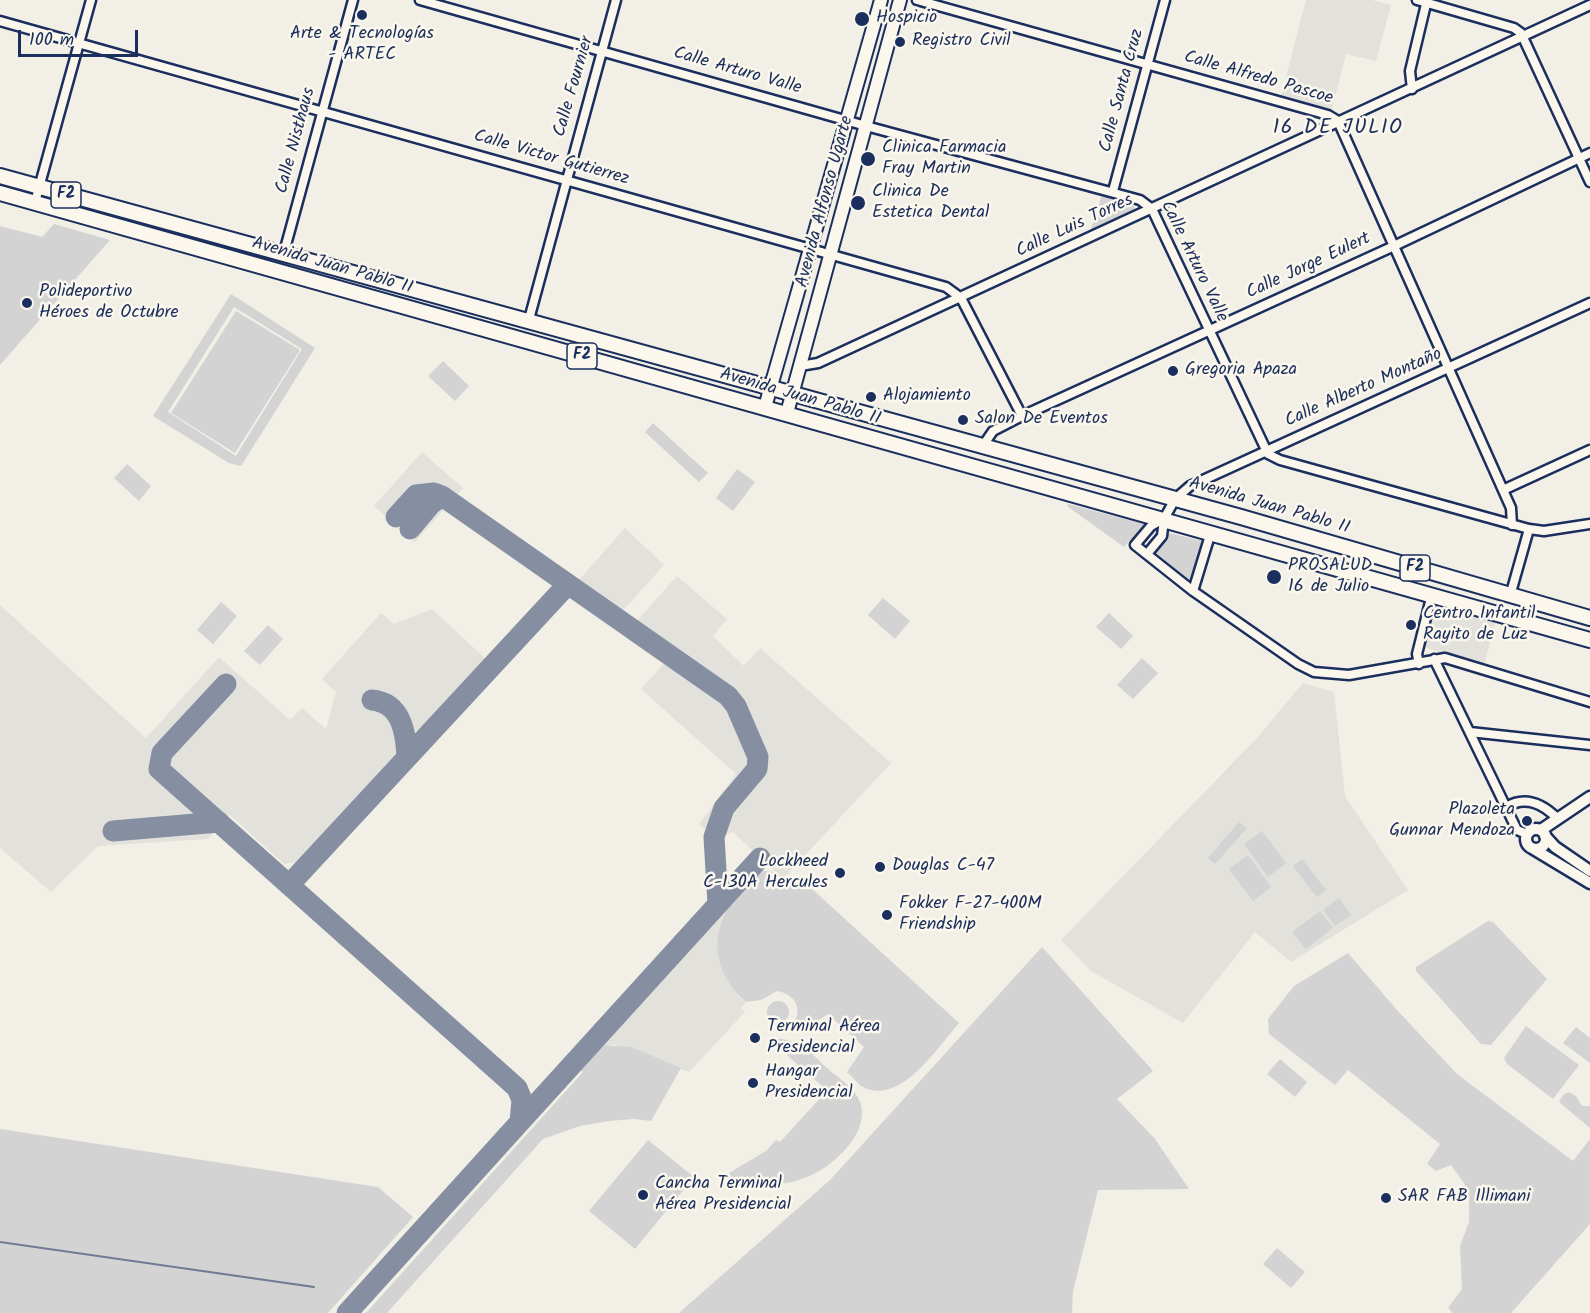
<!DOCTYPE html>
<meta charset="utf-8">
<style>
body{margin:0}
#map{position:relative;width:1590px;height:1313px;overflow:hidden;background:#f2efe6;font-family:Kalam,sans-serif}
canvas{display:block}
.scale{position:absolute;left:18px;top:30px;width:120px;height:27px;box-sizing:border-box;border:3px solid #1b2f5e;border-top:0;padding-left:8px;font-size:18px;line-height:21px;white-space:nowrap;color:#1b2f5e;-webkit-text-stroke:4px #fbf7ec;paint-order:stroke}
</style>
<div id="map">
<canvas width="1590" height="1313"></canvas>
<div class="scale">100 m</div>
</div>
<script>
const ctx = document.querySelector('canvas').getContext('2d');
ctx.lineJoin = 'round';
function fillPath(path, color) { ctx.fillStyle = color; ctx.fill(path, 'evenodd'); }
function trace(path, color, width, dash) { ctx.strokeStyle = color; ctx.lineWidth = width; ctx.lineCap = dash ? 'butt' : 'round'; ctx.setLineDash(dash || []); ctx.stroke(path); }
function drawText(font, color, halo, rows, align = 'center') {
  ctx.font = font + ' Kalam,sans-serif'; ctx.lineWidth = 5; ctx.setLineDash([]); ctx.textBaseline = 'middle'; ctx.strokeStyle = halo; ctx.fillStyle = color; for (const [text, x, y, turn = 0] of rows) {
    ctx.save(); ctx.translate(x, y); ctx.rotate((+turn || 0) * Math.PI / 180); ctx.textAlign = isNaN(turn) ? turn : align; if (halo) ctx.strokeText(text, 0, 0); ctx.fillText(text, 0, 0); ctx.restore();
  }
}
fillPath(new Path2D(`
 M1306,0H1372L1391,5L1376,61L1346,54L1331,113L1280,100Z
 M422,452L463,488L415,542L374,506Z
 M625,528L664,565L620,614L576,583Z
 M677,576L727,619L713,636L744,666L760,648L891,763L783,879L733,832L714,837L699,824L736,774L641,689L666,661L717,696L726,687L635,623Z
 M1433,602L1496,621L1484,665L1420,646Z
 M0,605L146,738L219,657L290,720L302,708L326,729L336,692L322,679L381,613L394,624L432,609L487,660L298,862L284,864L230,815L208,839L98,846L51,892L0,848Z
 M1303,683L1334,692L1345,796L1408,890L1291,962L1255,932L1183,1023L1091,971L1061,940L1257,738Z
 M726,907L718,932L738,996L746,1002L741,1008L745,1012L689,1072L616,1045H601Z`), '#e2e1dc');
fillPath(new Path2D(`
 M1102,195L1133,204L1135,210L1090,232Z
 M54,224L110,240L0,365V226L42,237Z
 M231,294L315,348L241,466L229,463L153,416ZM234,307L302,349L236,456L168,412Z
 M236,311L300,350L235,453L171,413Z
 M443,361L469,386L455,401L428,376Z
 M653,423L708,473L699,482L645,432Z
 M127,464L151,486L139,501L114,478Z
 M737,469L755,482L733,511L716,498Z
 M1068,504L1144,524L1146,527L1138,538L1131,539L1124,547L1067,506Z
 M1169,533L1203,541L1190,581L1155,554Z
 M883,598L910,621L895,639L868,615Z
 M221,602L237,616L213,644L197,630Z
 M1109,613L1133,636L1121,649L1096,627Z
 M268,625L283,639L260,665L244,651Z
 M1142,658L1158,673L1133,699L1117,685Z
 M1239,822L1247,828L1215,864L1208,858Z
 M1262,831L1286,863L1268,877L1244,844Z
 M1248,855L1271,887L1253,901L1229,869Z
 M1302,859L1326,890L1317,897L1293,866Z
 M764,871L775,872L783,879L800,878L959,1023C938,1047 902,1104 865,1088C858,1085 853,1077 847,1072L864,1047L828,1014L802,1031L793,1025C803,1010 796,994 777,991L761,1000L746,1002C710,970 708,927 740,891C748,882 753,874 764,871Z
 M1339,898L1351,915L1335,926L1323,910Z
 M1320,911L1333,928L1306,949L1292,932Z
 M1488,921L1493,922L1547,979L1491,1045L1481,1044L1416,971V967Z
 M1042,947L1153,1071L1117,1099L1155,1139L1189,1189L1098,1190L1073,1291L1072,1313H679L830,1180Z
 M1348,953L1396,1009L1457,1074L1573,1161L1590,1139V1224L1511,1313H1453L1448,1308L1462,1289L1460,1246L1469,1222V1197L1464,1183L1451,1165L1436,1171L1427,1164L1440,1144L1348,1070L1335,1085L1269,1034L1268,1019L1294,986Z
 M767 1012a11 11 0 1 1 22 0a11 11 0 1 1-22 0Z
 M1526,1026L1579,1065L1553,1099L1507,1064L1504,1058Z
 M1576,1027L1590,1038V1063L1563,1043Z
 M774,1038C804,1041 807,1050 828,1069C839,1078 855,1088 860,1102C865,1114 860,1131 852,1141C821,1183 774,1194 724,1176L766,1151L776,1140L780,1142L822,1096L819,1092L823,1087L772,1042Z
 M601,1045L631,1047L681,1068L651,1121L634,1119L609,1121L580,1126L543,1139L387,1313H366L583,1072L579,1069Z
 M1280,1059L1307,1082L1295,1097L1267,1074Z
 M1569,1092L1576,1096L1582,1106H1590V1128L1559,1102L1563,1095Z
 M0,1129L378,1187L413,1217L328,1313H0Z
 M648,1140L694,1177L635,1249L589,1211Z
 M1277,1248L1305,1272L1291,1288L1263,1264Z`), '#d2d3d2');
trace(new Path2D(`
 M0,1242L314,1287`), '#707b93', 2);
trace(new Path2D(`
 M396,517L416,495L434,493L442,496L728,696L736,706L758,757L757,769L724,808L714,837L718,904
 M410,529L431,504L442,496
 M226,684L162,753L159,769L517,1088L522,1100L520,1122L347,1313
 M372,700C402,703 406,733 407,758
 M113,831L219,822
 M289,885L568,584
 M520,1122L760,858`), '#868fa2', 21);
const minor = new Path2D(`
 M420,0L866,126L1140,200L1152,209L1268,454L1280,460L1529,529L1544,531L1590,524
 M917,0L1328,115L1338,121L1511,508L1512,525
 M1417,0L1514,28L1521,33L1590,182
 M0,21L946,287L961,298L1022,416
 M1412,89L1410,71L1427,0
 M1113,191L1165,0
 M35,202L91,0
 M283,256L353,0
 M528,323L616,0
 M800,366L818,363L1590,5
 M982,447L993,431L1022,416L1394,246L1590,153
 M1503,490L1590,450
 M1163,519L1151,526L1135,545L1193,591L1298,664L1314,672L1349,675L1445,658L1590,702
 M1164,519L1175,499L1190,486L1590,303
 M1147,554L1162,536L1164,519
 M1193,591L1211,532
 M1510,596L1529,529
 M1434,659L1517,830L1527,834
 M1419,664L1417,654L1432,594
 M1470,732L1590,745
 M1506,807C1526,795 1543,804 1558,819`);
const tertiary = new Path2D(`
 M1526 839a10 10 0 1 1 20 0a10 10 0 1 1-20 0Z
 M1541,830L1590,797
 M1545,836L1555,847L1590,871
 M1532,848L1590,883`);
const secondary = new Path2D(`
 M765,407L881,0
 M787,413L900,0`);
const trunk = new Path2D(`
 M0,176L1241,517L1590,618
 M0,193L1590,640`);
trace(minor, '#1b2f5e', 13);
trace(tertiary, '#1b2f5e', 15);
trace(secondary, '#1b2f5e', 16);
trace(trunk, '#1b2f5e', 18);
trace(minor, '#fbf7ec', 8);
trace(tertiary, '#fbf7ec', 10);
trace(secondary, '#fbf7ec', 12);
trace(trunk, '#fbf7ec', 14);
for (const [x, y, r, color] of [
 [362,15,6,"#1b2f5e"],
 [862,19,8,"#1b2f5e"],
 [900,42,6,"#1b2f5e"],
 [868,159,8,"#1b2f5e"],
 [858,203,8,"#1b2f5e"],
 [27,303,6,"#1b2f5e"],
 [1173,371,6,"#1b2f5e"],
 [871,397,6,"#1b2f5e"],
 [963,420,6,"#1b2f5e"],
 [1274,577,8,"#1b2f5e"],
 [1411,625,6,"#1b2f5e"],
 [1527,821,6,"#1b2f5e"],
 [880,867,6,"#1b2f5e"],
 [840,873,6,"#1b2f5e"],
 [887,915,6,"#1b2f5e"],
 [755,1038,6,"#1b2f5e"],
 [753,1083,6,"#1b2f5e"],
 [643,1195,6,"#1b2f5e"],
 [1386,1198,6,"#1b2f5e"]
]) { const dot = new Path2D(); dot.arc(x, y, r, 0, 2 * Math.PI); ctx.fillStyle = color; ctx.fill(dot); trace(dot, '#fbf7ec', 2); }
for (const [x, y, w] of [
 [66,195,30],
 [582,356,30],
 [1415,568,30]
]) { const box = new Path2D(); box.roundRect(x - w / 2, y - 13, w, 26, 4.5); ctx.fillStyle = '#fbf7ec'; ctx.fill(box); trace(box, '#1b2f5e', 1.5); }
drawText('bold 16px', '#1b2f5e', null, [
 ["F2",66,195],
 ["F2",582,356],
 ["F2",1415,568]
]);
drawText('18px', '#1b2f5e', '#fbf7ec', [
 ["Hospicio",876,19],
 ["Arte & Tecnologías",362,35,"center"],
 ["- ARTEC",362,56,"center"],
 ["Registro Civil",912,42],
 ["Clinica Farmacia",882,149],
 ["Fray Martin",882,170],
 ["Clinica De",872,193],
 ["Estetica Dental",872,214],
 ["Polideportivo",39,293],
 ["Héroes de Octubre",39,314],
 ["Gregoria Apaza",1185,371],
 ["Alojamiento",883,397],
 ["Salon De Eventos",975,420],
 ["PROSALUD",1288,567],
 ["16 de Julio",1288,588],
 ["Centro Infantil",1423,615],
 ["Rayito de Luz",1423,636],
 ["Plazoleta",1515,811,"right"],
 ["Gunnar Mendoza",1515,832,"right"],
 ["Lockheed",828,863,"right"],
 ["C-130A Hercules",828,884,"right"],
 ["Douglas C-47",892,867],
 ["Fokker F-27-400M",899,905],
 ["Friendship",899,926],
 ["Terminal Aérea",767,1028],
 ["Presidencial",767,1049],
 ["Hangar",765,1073],
 ["Presidencial",765,1094],
 ["Cancha Terminal",655,1185],
 ["Aérea Presidencial",655,1206],
 ["SAR FAB Illimani",1398,1198]
], 'left');
drawText('18px', '#1b2f5e', '#fbf7ec', [
 ["Calle Arturo Valle",737,72,16],
 ["Calle Alfredo Pascoe",1258,79,16],
 ["Calle Fournier",575,87,-74],
 ["Calle Santa Cruz",1123,91,-75],
 ["Calle Nisthaus",297,141,-75],
 ["Calle Victor Gutierrez",551,159,16],
 ["Avenida Alfonso Ugarte",826,202,-75],
 ["Calle Luis Torres",1075,227,-25],
 ["Calle Arturo Valle",1193,262,64],
 ["Avenida Juan Pablo II",332,267,16],
 ["Calle Jorge Eulert",1309,267,-25],
 ["Calle Alberto Montaño",1364,389,-24],
 ["Avenida Juan Pablo II",800,398,16],
 ["Avenida Juan Pablo II",1269,507,16]
]);
ctx.letterSpacing = '1.5px';
drawText('21px', '#1b2f5e', '#fbf7ec', [
 ["16 DE JULIO",1338,129]
]);
ctx.letterSpacing = '0px';
</script>
